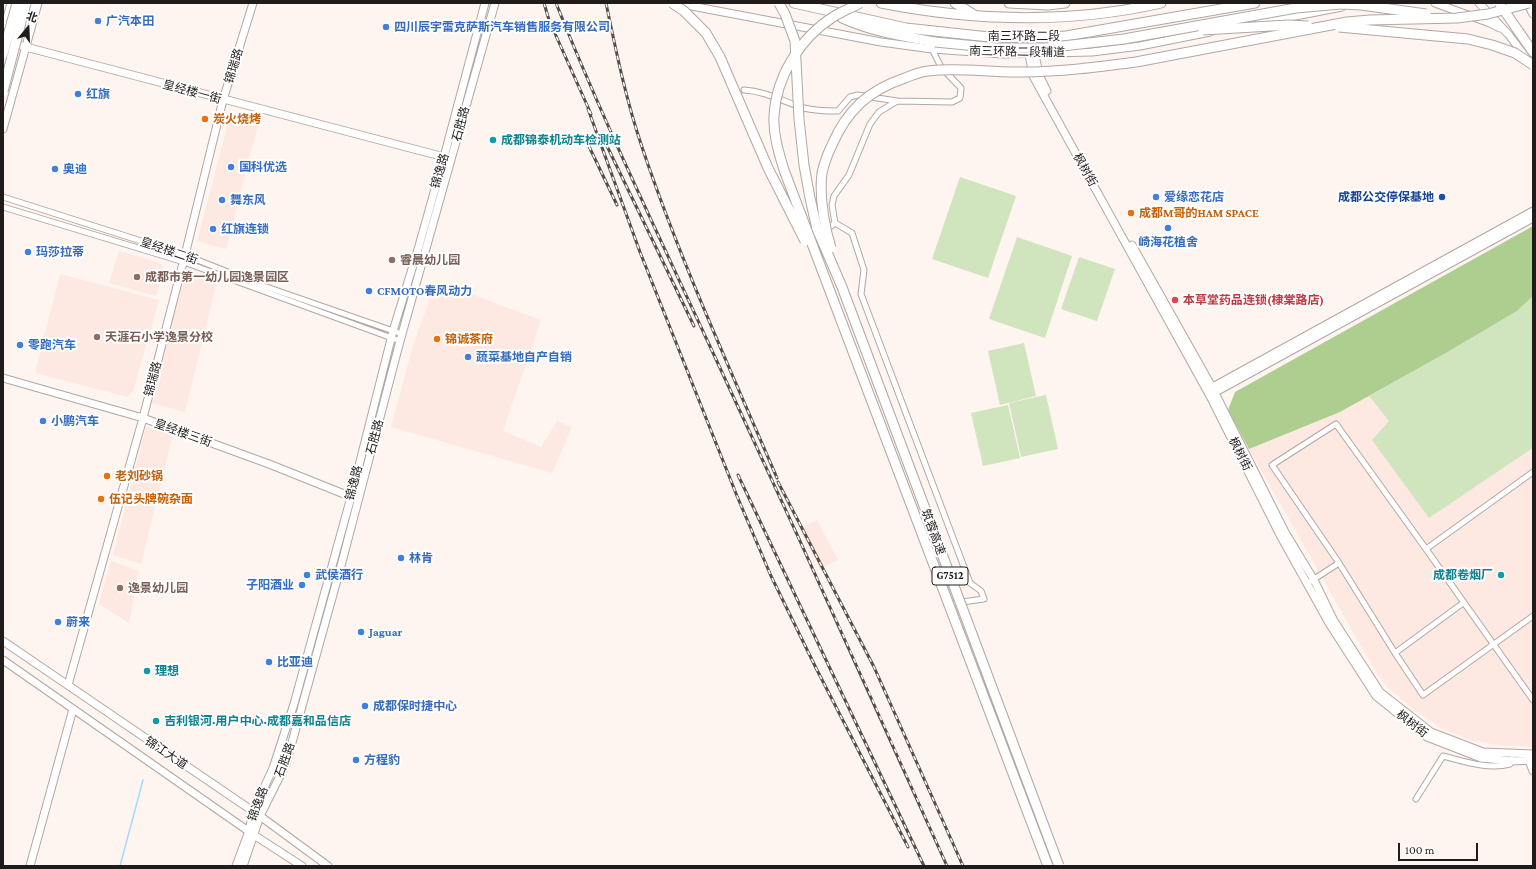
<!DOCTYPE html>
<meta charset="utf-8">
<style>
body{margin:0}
#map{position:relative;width:1536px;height:869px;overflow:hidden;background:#fef4f0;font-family:"Crimson Pro","Noto Sans SC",serif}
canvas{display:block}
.frame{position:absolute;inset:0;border:4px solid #201c1b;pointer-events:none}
.north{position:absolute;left:8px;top:8px;width:40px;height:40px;-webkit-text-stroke:3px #fff;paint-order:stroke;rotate:19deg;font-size:11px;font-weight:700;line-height:16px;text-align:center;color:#201c1b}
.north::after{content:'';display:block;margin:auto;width:14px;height:18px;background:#201c1b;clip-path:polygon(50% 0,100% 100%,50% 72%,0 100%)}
.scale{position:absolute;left:1398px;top:843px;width:80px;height:18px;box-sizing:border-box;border:2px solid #201c1b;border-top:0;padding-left:5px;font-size:12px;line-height:14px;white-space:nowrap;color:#201c1b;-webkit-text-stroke:3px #fff;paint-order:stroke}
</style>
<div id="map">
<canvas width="1536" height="869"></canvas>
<div class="frame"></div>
<div class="north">北</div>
<div class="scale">100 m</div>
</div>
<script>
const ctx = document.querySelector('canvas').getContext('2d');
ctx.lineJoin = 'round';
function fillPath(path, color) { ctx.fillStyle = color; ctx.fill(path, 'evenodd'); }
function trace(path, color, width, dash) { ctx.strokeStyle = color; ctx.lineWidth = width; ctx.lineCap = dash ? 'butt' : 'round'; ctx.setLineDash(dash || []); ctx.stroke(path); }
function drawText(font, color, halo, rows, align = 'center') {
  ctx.font = font + ' "Crimson Pro","Noto Sans SC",serif'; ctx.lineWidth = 4; ctx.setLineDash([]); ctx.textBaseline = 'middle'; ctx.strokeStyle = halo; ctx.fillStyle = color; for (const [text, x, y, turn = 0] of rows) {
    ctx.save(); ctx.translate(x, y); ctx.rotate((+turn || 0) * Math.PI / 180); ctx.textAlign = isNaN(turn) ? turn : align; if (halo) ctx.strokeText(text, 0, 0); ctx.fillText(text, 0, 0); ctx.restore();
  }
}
fillPath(new Path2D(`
 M229,120L258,125L226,249L197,241Z
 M119,251L160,263L164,270L156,296L109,283Z
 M60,274L159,300L133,391L128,397L35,373Z
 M184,274L217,281L185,412L151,403Z
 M436,281L541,320L503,431L541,447L557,421L572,427L552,473L391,427L412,349Z
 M1369,396L1390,421L1429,518L1533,448V747L1498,745L1471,740L1441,728L1412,708L1387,687L1373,667L1249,449L1340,412Z
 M146,427L173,434L141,564L113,555Z
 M817,520L838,560L820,569L799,529Z
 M111,561L139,571L129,623L99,604Z`), '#fde9e1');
fillPath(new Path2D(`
 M960,177L1016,196L988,278L932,259Z
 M1017,237L1072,256L1045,338L989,319Z
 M1079,257L1115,269L1097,321L1061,309Z
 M1533,296V448L1429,518L1372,440L1389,421L1369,396L1446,353L1517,311Z
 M1024,343L1036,396L1000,405L988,351Z
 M1046,395L1058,449L1021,457L1009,403Z
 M1008,405L1020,458L983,466L971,413Z`), '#d0e4be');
fillPath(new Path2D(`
 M1533,226V296L1517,311L1446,353L1340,412L1249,449L1228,410L1235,392Z`), '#aece90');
trace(new Path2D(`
 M120,866L143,780`), '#a6dafc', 1.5);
const street = new Path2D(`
 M744,90C766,91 784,102 804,108C815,111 826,111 838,111L850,97L858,95L897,101
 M3,197L185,255L258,284L402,334
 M3,207L184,262L400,341
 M835,223L852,233L864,270L861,294L970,583L981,591L984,599L947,604
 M826,230L835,223L832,205L834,196L849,175L870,124L879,112L897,101L952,102L960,98L961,88L941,67L932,49
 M1533,472L1426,549L1336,424L1272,465L1339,563L1395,653L1423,695L1533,616
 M1426,549L1533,700
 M1308,583L1339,563
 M1395,653L1463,603
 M1416,799L1443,756C1463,761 1488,770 1510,764L1512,759`);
const secondary = new Path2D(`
 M676,3L881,42L932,49L1002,54L1092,52L1140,46L1210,32
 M1435,3L1490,23L1500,28
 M1479,3L1509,35L1527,59
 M1527,3L1533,14
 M1259,23L1342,7
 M3,32L11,3
 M3,41L448,158
 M1029,54L1033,76L1210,396L1280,535L1329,623L1376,696L1427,737L1481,758L1512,761L1533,760
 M1035,54L1039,75L1047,91
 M3,129L38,3
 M1132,245L1212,387L1285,532L1314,580L1334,621L1380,692L1431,732L1483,752L1533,754
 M3,378L143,418L269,464L354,498
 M1209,389L1533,211
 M1212,394L1533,218
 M3,641L260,816L328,866
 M3,660L254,835L302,866
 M68,685L143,418L185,255L223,100L253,3
 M1528,758L1533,771
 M30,866L73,709
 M236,866L249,831L253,812L273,768L294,704L351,497L393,331L419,246L444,157L485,3
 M243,866L260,816L286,764L342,562L400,341L495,3`);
const highway = new Path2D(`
 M794,3L906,28L998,38L1066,36L1255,3
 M881,3C973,21 1069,24 1161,3
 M955,3L976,16
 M1009,3L1048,5L1065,3
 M842,18C873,32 902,36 935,42
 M23,24L33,3
 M1519,32L1533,52`);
trace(street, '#b2a7a2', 7);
trace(secondary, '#b2a7a2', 9);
trace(highway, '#b2a7a2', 11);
trace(street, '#fff', 5);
trace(secondary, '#fff', 7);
trace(highway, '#fff', 9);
const rail = new Path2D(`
 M544,3L549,20L591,114
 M556,3C602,118 656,230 708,342C789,516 869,691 947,866
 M606,3C616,51 626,100 642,147C680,260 730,369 777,478
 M588,109L640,252L737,496L771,576L816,668L908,847
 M585,138L617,205
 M606,144L694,326
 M738,475L924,866
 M778,482L874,667L963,866`);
trace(rail, '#534e4c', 3);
trace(rail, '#fff', 1.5, [4.5]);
const highwayBridge = new Path2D(`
 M672,3L684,11L706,33L720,57L768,168L805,241
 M779,3L785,14L795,41L799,119L804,165L810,198L817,229L842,287L1059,866
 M860,3C851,8 841,12 833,17C800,38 776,77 774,116C773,135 779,153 784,170L1048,866
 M1499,3L1519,32
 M1339,27L1468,39L1492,45L1515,53L1533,65
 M1203,30L1288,25L1308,26
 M935,42L997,48H1045L1124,39L1296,8L1341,4L1361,5L1426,14
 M3,54L17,3
 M3,91L26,3
 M831,248C824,224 819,198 822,173C824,164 828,153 832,145C847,110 869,90 905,78C912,75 920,72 928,71C959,67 991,73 1022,72C1060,72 1098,67 1136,62L1347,22L1370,20L1457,18L1488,14L1529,3`);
trace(highwayBridge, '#b2a7a2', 11, []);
trace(highwayBridge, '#fff', 9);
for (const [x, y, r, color] of [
 [98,21,4,"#3f7fe0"],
 [386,27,4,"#3f7fe0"],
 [78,94,4,"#3f7fe0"],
 [205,119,4,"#e8710a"],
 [493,140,4,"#0f9aa8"],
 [231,167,4,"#3f7fe0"],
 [55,169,4,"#3f7fe0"],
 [1156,197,4,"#3f7fe0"],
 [1442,197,4,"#1a4fb4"],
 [222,200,4,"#3f7fe0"],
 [1131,213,4,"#e8710a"],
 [1168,228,4,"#3f7fe0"],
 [213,229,4,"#3f7fe0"],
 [28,252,4,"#3f7fe0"],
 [392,260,4,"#8d6e63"],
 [137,277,4,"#8d6e63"],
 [369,291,4,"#3f7fe0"],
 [1175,300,4,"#e0444e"],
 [97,337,4,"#8d6e63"],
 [437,339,4,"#e8710a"],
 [20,345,4,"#3f7fe0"],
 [468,357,4,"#3f7fe0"],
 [43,421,4,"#3f7fe0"],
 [107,476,4,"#e8710a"],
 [101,499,4,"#e8710a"],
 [401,558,4,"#3f7fe0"],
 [307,575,4,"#3f7fe0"],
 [1501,575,4,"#0f9aa8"],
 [302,585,4,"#3f7fe0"],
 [120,588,4,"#8d6e63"],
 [58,622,4,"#3f7fe0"],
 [361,632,4,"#3f7fe0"],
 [269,662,4,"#3f7fe0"],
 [147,671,4,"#0f9aa8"],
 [365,706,4,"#3f7fe0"],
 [156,721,4,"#0f9aa8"],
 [356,760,4,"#3f7fe0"]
]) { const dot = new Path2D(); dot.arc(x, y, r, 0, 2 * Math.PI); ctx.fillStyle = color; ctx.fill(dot); trace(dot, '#fff', 1.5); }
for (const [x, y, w] of [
 [950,576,36]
]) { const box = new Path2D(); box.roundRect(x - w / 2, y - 9, w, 18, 3); ctx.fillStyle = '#fff'; ctx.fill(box); trace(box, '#201c1b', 1); }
drawText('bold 11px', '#201c1b', null, [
 ["G7512",950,576]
]);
drawText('bold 12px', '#366cbe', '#fff', [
 ["广汽本田",106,21],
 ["四川辰宇雷克萨斯汽车销售服务有限公司",394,27],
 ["红旗",86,94],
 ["国科优选",239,167],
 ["奥迪",63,169],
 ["爱缘恋花店",1164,197],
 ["舞东风",230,200],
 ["红旗连锁",221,229],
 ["崎海花植舍",1168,242,"center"],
 ["玛莎拉蒂",36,252],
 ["CFMOTO春风动力",377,291],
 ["零跑汽车",28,345],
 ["蔬菜基地自产自销",476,357],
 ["小鹏汽车",51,421],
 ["林肯",409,558],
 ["武侯酒行",315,575],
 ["子阳酒业",294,585,"right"],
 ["蔚来",66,622],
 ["Jaguar",369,632],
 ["比亚迪",277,662],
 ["成都保时捷中心",373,706],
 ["方程豹",364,760]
], 'left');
drawText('12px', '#201c1b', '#fff', [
 ["南三环路二段",1024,36],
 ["南三环路二段辅道",1017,52,1],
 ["锦瑞路",234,66,-73],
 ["皇经楼一街",192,92,15],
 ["石胜路",461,124,-75],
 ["枫树街",1085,170,61],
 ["锦逸路",440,171,-74],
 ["皇经楼二街",169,251,19],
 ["锦瑞路",153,379,-75],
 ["皇经楼三街",183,433,20],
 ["石胜路",375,437,-75],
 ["枫树街",1240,454,63],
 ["锦逸路",354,483,-75],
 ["筑蓉高速",933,532,70],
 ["枫树街",1412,724,37],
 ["锦江大道",166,753,34],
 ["石胜路",285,760,-70],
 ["锦逸路",258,804,-69]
]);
drawText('bold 12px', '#c56008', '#fff', [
 ["炭火烧烤",213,119],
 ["成都M哥的HAM SPACE",1139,213],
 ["锦诚茶府",445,339],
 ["老刘砂锅",115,476],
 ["伍记头牌碗杂面",109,499]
], 'left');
drawText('bold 12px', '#0d838f', '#fff', [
 ["成都锦泰机动车检测站",501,140],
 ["成都卷烟厂",1493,575,"right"],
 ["理想",155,671],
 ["吉利银河·用户中心·成都嘉和品信店",164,721]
], 'left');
drawText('bold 12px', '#164399', '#fff', [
 ["成都公交停保基地",1434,197]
], 'right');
drawText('bold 12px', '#785e54', '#fff', [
 ["睿晨幼儿园",400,260],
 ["成都市第一幼儿园逸景园区",145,277],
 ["天涯石小学逸景分校",105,337],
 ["逸景幼儿园",128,588]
], 'left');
drawText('bold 12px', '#be3a42', '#fff', [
 ["本草堂药品连锁(棣棠路店)",1183,300]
], 'left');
</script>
